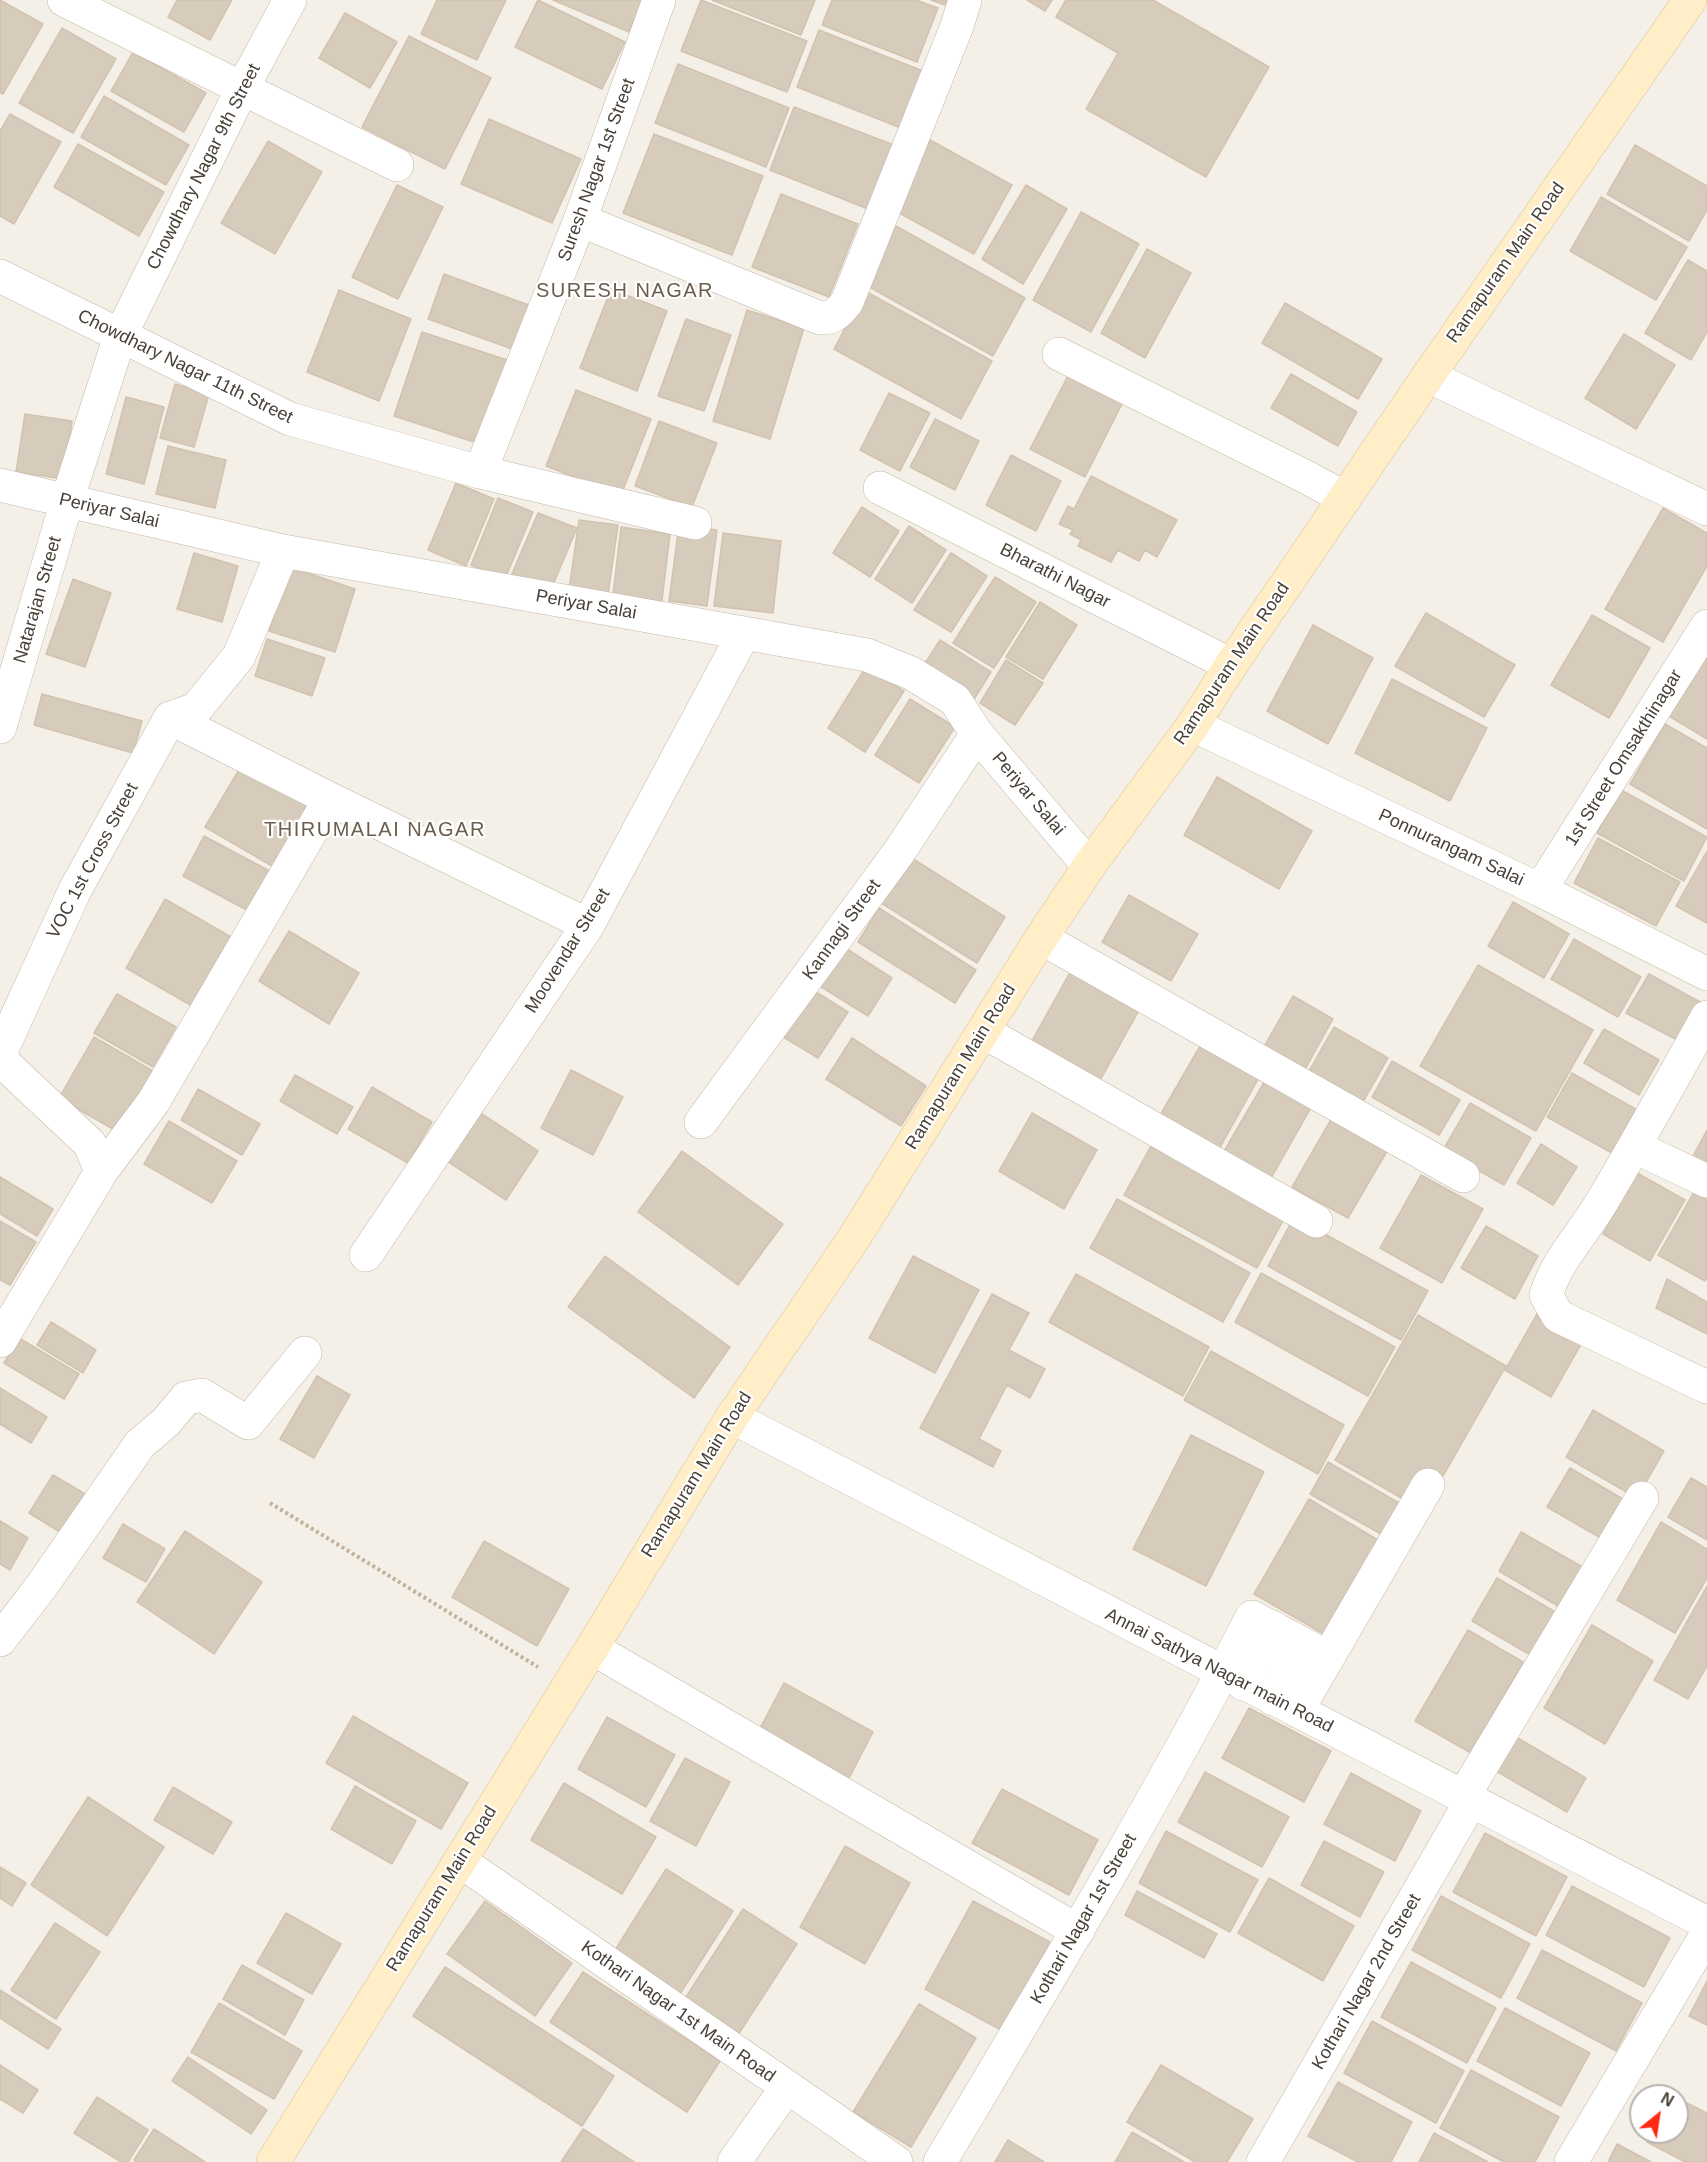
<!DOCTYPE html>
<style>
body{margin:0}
#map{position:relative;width:1707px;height:2162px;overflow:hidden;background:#f5f0e7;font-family:Helvetica,sans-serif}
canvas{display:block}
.north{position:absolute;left:1629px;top:2084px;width:60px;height:60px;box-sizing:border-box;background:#fff;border:2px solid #b6b3af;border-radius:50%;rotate:30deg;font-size:16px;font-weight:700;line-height:24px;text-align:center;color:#484036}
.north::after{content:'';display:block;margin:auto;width:21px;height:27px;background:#ff2a14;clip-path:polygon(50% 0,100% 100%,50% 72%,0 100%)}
</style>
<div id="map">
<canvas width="1707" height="2162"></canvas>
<div class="north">N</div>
</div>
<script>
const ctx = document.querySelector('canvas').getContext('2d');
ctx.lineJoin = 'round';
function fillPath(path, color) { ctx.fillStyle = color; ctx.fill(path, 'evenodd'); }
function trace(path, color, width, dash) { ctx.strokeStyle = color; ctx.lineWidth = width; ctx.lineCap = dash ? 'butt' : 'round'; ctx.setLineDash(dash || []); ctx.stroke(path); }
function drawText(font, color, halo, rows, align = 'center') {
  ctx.font = font + ' Helvetica,sans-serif'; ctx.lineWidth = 4.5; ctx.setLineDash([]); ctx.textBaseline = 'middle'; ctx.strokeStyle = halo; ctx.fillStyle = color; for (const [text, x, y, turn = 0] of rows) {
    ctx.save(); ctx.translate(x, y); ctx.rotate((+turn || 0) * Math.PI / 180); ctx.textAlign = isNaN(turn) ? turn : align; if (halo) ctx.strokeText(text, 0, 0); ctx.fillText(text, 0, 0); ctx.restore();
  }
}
const building = new Path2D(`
 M0,0L43,24L3,94L0,93Z
 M177,0H232L210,40L168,17Z
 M437,0H506L477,60L421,34Z
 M538,0L625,42L602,89L515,47Z
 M553,0H643L629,32Z
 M701,0L807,41L787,92L681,51Z
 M712,0H815L801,35Z
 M832,0H916L938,8L917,62L822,25Z
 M931,0H947L945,5Z
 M1027,0H1052L1045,11Z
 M1066,0H1153L1269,67L1206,177L1086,109L1118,53L1056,17Z
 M345,13L397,42L370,88L319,58Z
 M62,28L116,59L73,133L19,103Z
 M819,30L923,71L901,128L797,87Z
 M409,36L491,78L445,169L362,127Z
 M133,52L206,93L184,132L111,91Z
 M678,64L789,108L766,167L655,123Z
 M104,96L189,145L166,185L81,137Z
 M794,107L894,145L868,209L770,170Z
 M10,114L61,142L14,224L0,216V131Z
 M489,119L581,159L552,223L461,184Z
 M654,134L763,176L732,255L623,213Z
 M930,140L1012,185L974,254L892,209Z
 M268,141L322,172L275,254L221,223Z
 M78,144L164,192L139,236L54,187Z
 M1635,145L1707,186V210L1689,241L1607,194Z
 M397,185L443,207L398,299L352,277Z
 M1026,185L1067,209L1023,284L982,259Z
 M781,194L858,224L829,297L752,267Z
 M1601,197L1687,247L1656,300L1570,251Z
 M1081,212L1139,244L1091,332L1033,300Z
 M896,226L1025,298L993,356L864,284Z
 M1147,249L1191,273L1145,358L1101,333Z
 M1688,260L1707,271V332L1691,360L1645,333Z
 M444,274L534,307L518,351L428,319Z
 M611,289L667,311L637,391L580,368Z
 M339,290L411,319L379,401L307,372Z
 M865,291L992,361L961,419L834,349Z
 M1285,303L1382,359L1358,399L1262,343Z
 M747,310L804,328L770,439L713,421Z
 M686,319L731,335L704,411L658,396Z
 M422,332L507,360L480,444L394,416Z
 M1624,334L1675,365L1636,429L1585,398Z
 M1069,374L1123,402L1085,477L1030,449Z
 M1291,374L1357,412L1338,446L1271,408Z
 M175,384L209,394L194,447L160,438Z
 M576,390L651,419L621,495L546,466Z
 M889,393L930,413L900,471L860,450Z
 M126,397L164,407L144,484L106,474Z
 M25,414L72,421L64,479L16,472Z
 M935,419L979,441L955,490L910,467Z
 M659,421L717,443L692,507L635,486Z
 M168,446L226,460L215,508L156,494Z
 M1011,455L1061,481L1036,531L986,505Z
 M1091,476L1177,520L1157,557L1145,550L1139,561L1118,550L1111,562L1078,546L1081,540L1070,534L1073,530L1059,524L1068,506L1074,509Z
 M456,483L494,499L466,566L428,550Z
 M498,498L533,512L505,579L471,565Z
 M862,507L899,531L870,577L833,553Z
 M1663,508L1707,533V566L1663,642L1605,609Z
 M538,513L577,528L550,592L511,576Z
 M579,520L618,525L607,602L568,596Z
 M679,525L717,530L707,606L669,601Z
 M909,526L946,550L912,603L875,579Z
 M621,527L670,534L661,609L612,603Z
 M723,533L781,541L773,613L714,606Z
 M194,553L238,566L222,622L177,609Z
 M951,553L987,576L951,632L914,610Z
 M290,567L355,589L335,652L269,631Z
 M995,577L1036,602L994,668L953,643Z
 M73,579L111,593L85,667L46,654Z
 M1040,602L1077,625L1043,679L1006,657Z
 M1426,613L1515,665L1484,717L1395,666Z
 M1592,615L1650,648L1609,718L1551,685Z
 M1313,625L1373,658L1328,744L1267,711Z
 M267,639L325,658L312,696L255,676Z
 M940,640L991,672L973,701L922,668Z
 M1706,656L1707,657V739L1669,716Z
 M1006,660L1043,683L1015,725L980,703Z
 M866,667L904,691L865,752L828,728Z
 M1392,679L1487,728L1450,801L1355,753Z
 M42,694L142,721L133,753L34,725Z
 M910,699L955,727L919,783L875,755Z
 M1665,724L1707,748V829L1630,784Z
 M243,763L316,805L279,870L205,827Z
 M1217,777L1312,831L1279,889L1184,835Z
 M1621,790L1707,837L1684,881L1597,833Z
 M204,836L279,876L258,916L183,876Z
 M1598,838L1680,882L1656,926L1574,883Z
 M1707,851V923L1676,906Z
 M907,855L1005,917L977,963L878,901Z
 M1129,895L1198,934L1171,981L1102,942Z
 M165,899L238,941L199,1010L126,968Z
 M1513,902L1569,934L1544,978L1488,946Z
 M879,908L976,970L955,1003L858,942Z
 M289,931L359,973L329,1024L259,981Z
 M1574,939L1641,977L1618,1017L1551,979Z
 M839,944L892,978L868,1016L815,983Z
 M1478,965L1593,1030L1536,1131L1420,1066Z
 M1073,967L1142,1005L1098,1084L1029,1046Z
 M1649,974L1700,1002L1681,1042L1626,1013Z
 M805,985L848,1012L818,1058L775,1032Z
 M117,994L176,1027L153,1067L94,1033Z
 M1293,996L1333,1019L1303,1073L1262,1050Z
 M1334,1027L1388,1058L1363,1102L1309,1071Z
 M1604,1029L1659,1060L1639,1095L1584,1063Z
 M94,1037L153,1071L118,1132L59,1098Z
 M852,1038L926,1086L901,1126L826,1079Z
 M1203,1041L1261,1074L1218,1151L1159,1117Z
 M1392,1061L1460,1100L1439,1135L1372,1097Z
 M571,1070L623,1097L593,1155L541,1128Z
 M1572,1073L1637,1110L1612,1153L1547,1117Z
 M295,1075L353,1107L337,1134L280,1101Z
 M1266,1079L1312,1106L1270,1180L1223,1153Z
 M372,1087L432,1122L408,1163L348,1129Z
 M198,1089L260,1124L242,1155L181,1120Z
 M1470,1103L1531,1138L1504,1185L1443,1150Z
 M473,1108L538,1151L506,1200L441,1157Z
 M1032,1113L1097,1150L1064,1209L999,1171Z
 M1334,1114L1390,1146L1348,1218L1292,1187Z
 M169,1121L237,1161L212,1203L144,1164Z
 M1707,1130V1166L1692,1158Z
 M1541,1144L1577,1167L1553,1205L1517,1183Z
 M1151,1146L1284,1219L1257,1268L1124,1195Z
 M682,1151L783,1224L738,1285L638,1212Z
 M1637,1173L1685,1200L1650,1261L1603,1234Z
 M1421,1175L1483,1209L1442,1283L1380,1248Z
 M0,1177L53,1209L37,1236L0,1214Z
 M1694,1192L1707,1200V1277L1705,1281L1658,1255Z
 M1117,1199L1250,1273L1223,1322L1090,1248Z
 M1294,1217L1428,1291L1401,1340L1268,1266Z
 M0,1221L36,1242L10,1285L0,1280Z
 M1486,1226L1538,1256L1515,1299L1461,1268Z
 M605,1256L730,1347L694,1398L568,1307Z
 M913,1256L979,1290L935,1373L869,1338Z
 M1261,1273L1395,1347L1368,1396L1235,1322Z
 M1076,1274L1209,1347L1183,1396L1049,1322Z
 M1667,1279L1707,1302V1334L1656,1308Z
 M992,1294L1029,1313L1009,1350L1045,1369L1030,1398L1007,1385L979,1439L1001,1451L993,1467L920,1428Z
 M1537,1314L1583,1341L1551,1397L1505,1370Z
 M1418,1315L1506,1366L1439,1483L1412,1504L1335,1460Z
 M51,1322L96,1350L83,1373L37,1345Z
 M19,1338L79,1374L64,1399L4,1363Z
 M1211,1351L1344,1425L1318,1474L1184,1400Z
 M317,1376L350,1395L314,1458L280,1439Z
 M0,1388L47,1417L31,1443L0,1424Z
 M1593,1410L1664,1451L1637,1498L1566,1457Z
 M1191,1435L1264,1472L1206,1586L1133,1549Z
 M1328,1462L1406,1507L1388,1538L1310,1494Z
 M1570,1468L1628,1502L1606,1541L1547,1507Z
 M53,1475L92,1498L68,1537L29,1513Z
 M1691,1478L1707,1487V1540L1668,1517Z
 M1309,1499L1383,1543L1329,1637L1254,1594Z
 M0,1521L28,1538L10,1570L0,1564Z
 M1661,1522L1707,1549V1578L1675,1633L1617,1600Z
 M123,1524L165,1549L146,1582L103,1558Z
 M185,1531L262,1582L214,1654L137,1602Z
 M1521,1532L1586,1569L1563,1609L1499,1571Z
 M484,1541L569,1589L537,1646L452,1597Z
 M1497,1578L1564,1617L1539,1660L1472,1621Z
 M1707,1586V1666L1688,1699L1654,1680Z
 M1592,1625L1653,1661L1605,1744L1544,1708Z
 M1468,1630L1523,1662L1471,1753L1415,1721Z
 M784,1683L873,1732L848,1780L758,1732Z
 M1249,1708L1331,1751L1304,1802L1222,1758Z
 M353,1716L468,1783L441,1829L326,1763Z
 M607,1717L675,1755L646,1807L578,1769Z
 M1516,1737L1586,1778L1567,1812L1496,1771Z
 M685,1758L730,1782L696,1846L650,1821Z
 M1205,1772L1289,1817L1262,1867L1178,1822Z
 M1351,1773L1421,1811L1395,1861L1324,1824Z
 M564,1783L656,1837L622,1894L531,1840Z
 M355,1786L416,1821L392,1864L331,1829Z
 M173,1787L232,1822L213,1854L154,1820Z
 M1002,1789L1098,1840L1069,1895L972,1843Z
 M88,1797L164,1847L107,1936L31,1885Z
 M1166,1831L1258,1880L1230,1932L1139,1883Z
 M1485,1833L1567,1877L1536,1936L1453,1892Z
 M1324,1841L1384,1872L1360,1917L1301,1885Z
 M845,1846L910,1883L865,1964L800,1927Z
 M0,1867L26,1883L12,1906L0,1898Z
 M666,1869L733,1911L678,1997L612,1955Z
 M1269,1878L1354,1926L1323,1981L1238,1933Z
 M1572,1886L1670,1938L1644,1987L1546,1935Z
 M1137,1891L1217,1934L1204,1958L1125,1915Z
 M1441,1896L1530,1944L1501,1998L1412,1950Z
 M485,1901L572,1963L535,2016L447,1954Z
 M973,1901L1050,1942L1003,2031L925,1989Z
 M743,1909L797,1944L736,2038L682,2003Z
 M286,1913L341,1944L312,1994L257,1963Z
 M55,1923L100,1952L56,2019L11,1990Z
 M1542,1950L1642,2003L1616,2051L1517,1998Z
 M1411,1962L1496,2008L1467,2063L1381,2017Z
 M242,1965L304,2000L285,2035L223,1999Z
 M445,1967L614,2076L582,2126L413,2016Z
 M583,1972L720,2061L687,2112L550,2022Z
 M1707,1981V2025L1689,2016Z
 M0,1990L61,2029L48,2049L0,2018Z
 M219,2003L302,2051L274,2099L191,2052Z
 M919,2004L976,2038L911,2147L853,2112Z
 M1505,2008L1590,2053L1561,2106L1477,2061Z
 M1372,2021L1464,2071L1436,2123L1344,2073Z
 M188,2057L267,2110L251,2134L172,2081Z
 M0,2065L38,2090L23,2113L0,2099Z
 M1161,2065L1253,2119L1227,2162H1195L1127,2122Z
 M1471,2070L1559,2117L1535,2162H1504L1440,2128Z
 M1338,2082L1412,2122L1391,2162H1358L1308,2136Z
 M97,2097L148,2130L128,2162H121L74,2133Z
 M1677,2098L1707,2113V2162H1685L1647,2142L1652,2132H1677Z
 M154,2129L205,2162H136L134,2160Z
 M583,2129L634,2162H561Z
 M1132,2132L1184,2162H1115Z
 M1434,2133L1488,2162H1419Z
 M1008,2140L1044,2162H995Z
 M1617,2144L1651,2162H1608Z`);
fillPath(building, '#d7cbbc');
trace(building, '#d2c2af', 1.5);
const street = new Path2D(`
 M64,0L397,165
 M580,220L820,318C833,319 839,312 847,302L957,26L965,0
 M0,276L290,419L480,472L695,523
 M1059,354L1306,477L1345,498
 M1428,376L1707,509
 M480,472L580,220L659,0
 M0,485L283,551L867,655L911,673L955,700L977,734L1089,866
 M880,488L1231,665
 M170,718L330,799L588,925
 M1193,725L1540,890L1707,974
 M0,727L67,501L120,336L243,87L290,0
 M1540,890L1707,626
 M1041,938L1463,1176
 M1707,1017C1672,1080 1637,1143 1600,1205C1581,1236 1557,1260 1546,1295L1558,1316L1707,1387
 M984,1032L1316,1221
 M701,1122L899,852L977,734
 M1635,1147L1707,1181
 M101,1172L90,1144L7,1066L1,1056L2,1049L75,890L170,718L196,709L239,656L283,551
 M366,1255L588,925L744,633
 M0,1341L101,1172L154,1101L330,799
 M732,1417L1707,1923
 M0,1640L43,1584L140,1444L166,1422L186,1398L202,1395L248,1423L305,1353
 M592,1648L1078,1931
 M1243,1684L1274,1628
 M1273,1699L1302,1644
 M1297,1711L1428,1485
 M1463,1797L1642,1498
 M460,1861L896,2162
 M734,2162L787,2087
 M940,2162C1047,1982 1155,1803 1252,1617L1328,1657
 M1263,2162L1471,1801
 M1571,2162L1707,1934`);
const secondary = new Path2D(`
 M273,2162L592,1648L732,1417L854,1238L1041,938L1089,866L1193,725L1231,665L1428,376L1690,0`);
trace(street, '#c1b7a9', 34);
trace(secondary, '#d7c295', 34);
trace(new Path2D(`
 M270,1503L538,1667`), '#c3b29a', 4, [3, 3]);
trace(street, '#fff', 33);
trace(secondary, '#ffeec7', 33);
drawText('18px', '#484036', '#fff', [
 ["Chowdhary Nagar 9th Street",204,167,-63],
 ["Suresh Nagar 1st Street",597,170,-70],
 ["Ramapuram Main Road",1506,263,-55],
 ["Chowdhary Nagar 11th Street",185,367,26],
 ["Periyar Salai",109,511,13],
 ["Bharathi Nagar",1055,576,27],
 ["Natarajan Street",38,600,-74],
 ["Periyar Salai",586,605,10],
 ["Ramapuram Main Road",1232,664,-56],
 ["1st Street Omsakthinagar",1624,758,-58],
 ["Periyar Salai",1028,794,50],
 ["Ponnurangam Salai",1451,848,25],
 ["VOC 1st Cross Street",93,861,-62],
 ["Kannagi Street",842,930,-54],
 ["Moovendar Street",568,951,-58],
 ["Ramapuram Main Road",961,1067,-58],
 ["Ramapuram Main Road",697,1475,-58],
 ["Annai Sathya Nagar main Road",1219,1671,27],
 ["Ramapuram Main Road",442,1889,-58],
 ["Kothari Nagar 1st Street",1084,1919,-60],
 ["Kothari Nagar 2nd Street",1367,1982,-60],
 ["Kothari Nagar 1st Main Road",678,2012,35]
]);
ctx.letterSpacing = '1.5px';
drawText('20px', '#6c5d4c', '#fff', [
 ["SURESH NAGAR",625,291],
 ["THIRUMALAI NAGAR",375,830]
]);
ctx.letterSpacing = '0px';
</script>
